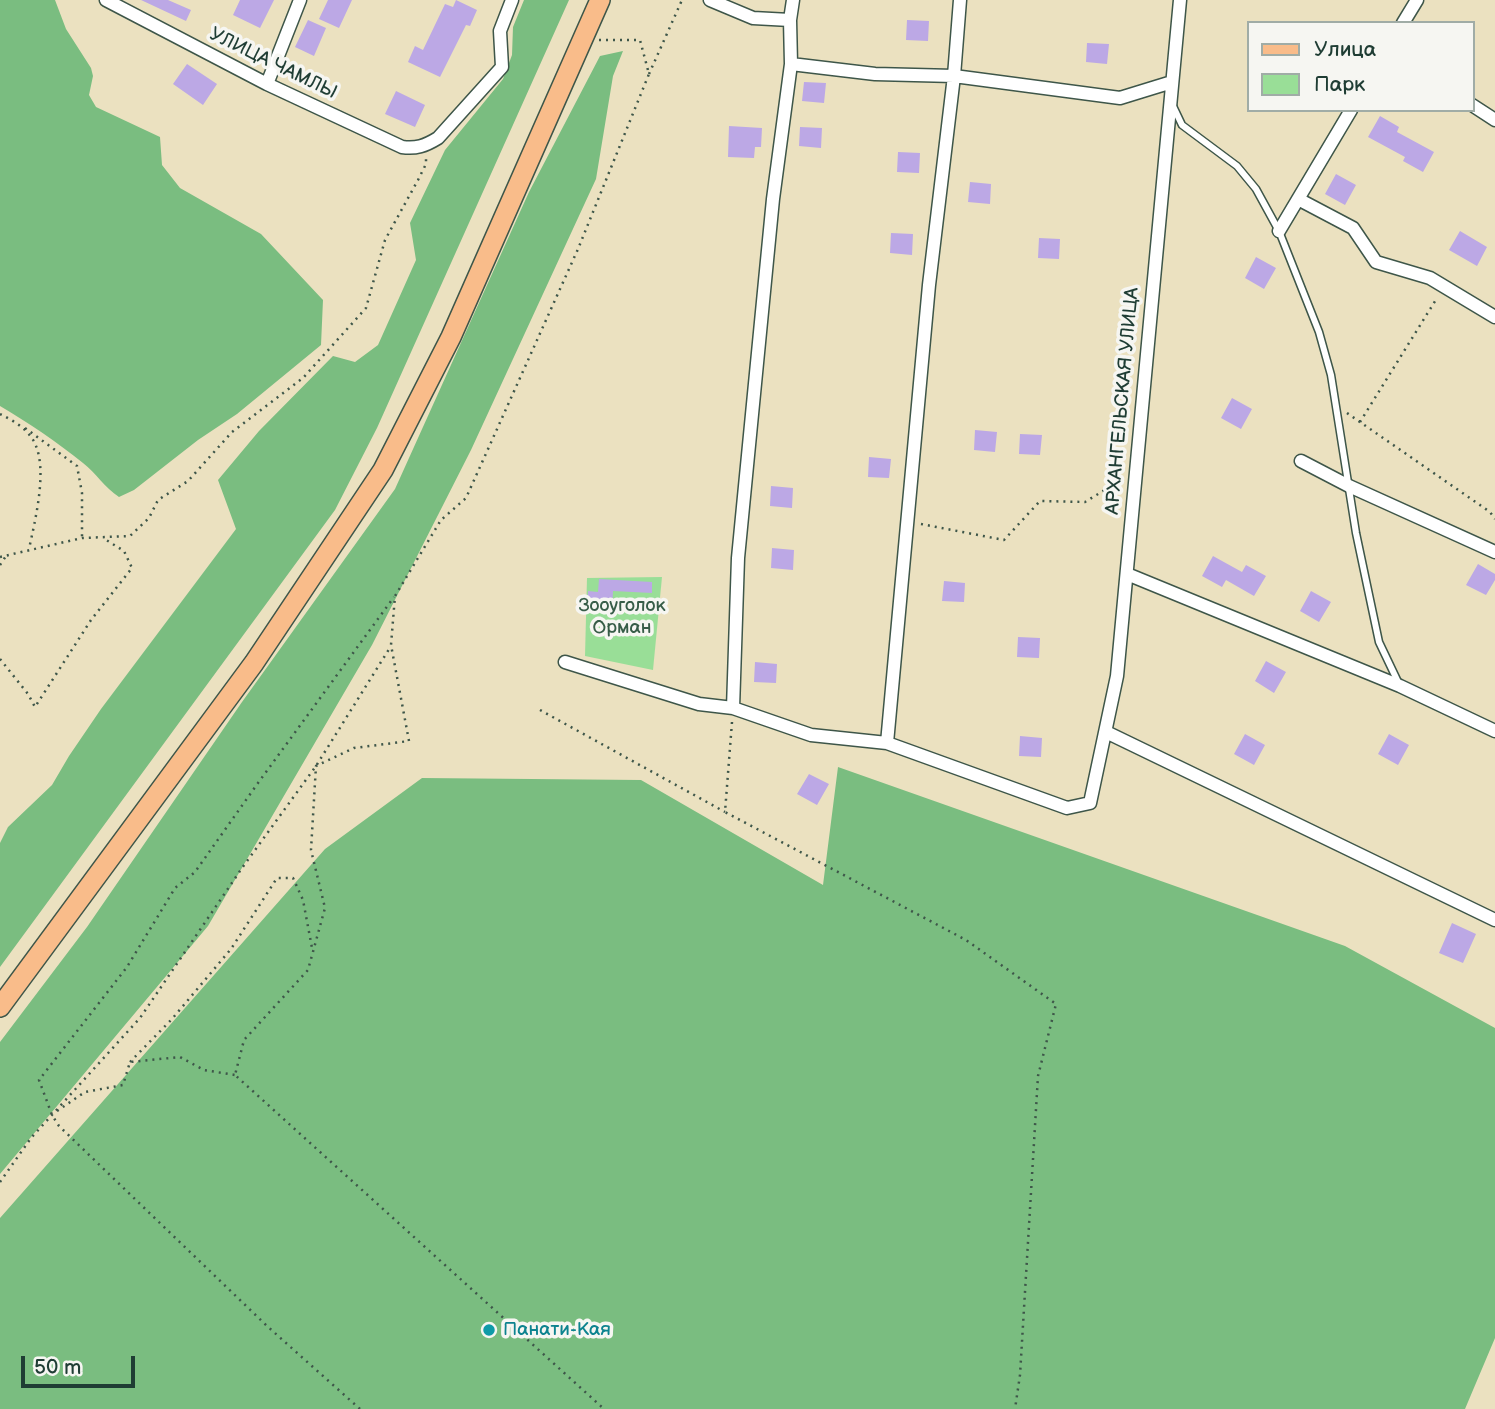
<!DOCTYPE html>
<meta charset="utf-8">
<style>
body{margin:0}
#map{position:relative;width:1495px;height:1409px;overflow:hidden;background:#ebe1c0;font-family:"Balsamiq Sans",sans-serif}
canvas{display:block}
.legend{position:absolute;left:1247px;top:21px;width:228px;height:91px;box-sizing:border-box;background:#f6f6f2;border:2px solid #a0aca6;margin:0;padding:9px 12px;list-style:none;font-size:21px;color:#1f3d34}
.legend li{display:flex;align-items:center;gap:14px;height:35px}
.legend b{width:35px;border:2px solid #a0aca6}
.scale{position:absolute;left:21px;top:1356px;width:114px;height:32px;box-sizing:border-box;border:4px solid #1f3d34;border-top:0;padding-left:9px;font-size:21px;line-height:24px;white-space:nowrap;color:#1f3d34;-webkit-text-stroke:5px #f6f6f2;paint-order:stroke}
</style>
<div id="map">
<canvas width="1495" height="1409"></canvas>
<ul class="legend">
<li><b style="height:9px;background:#f9bc8a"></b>Улица</li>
<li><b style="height:19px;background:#99de97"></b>Парк</li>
</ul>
<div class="scale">50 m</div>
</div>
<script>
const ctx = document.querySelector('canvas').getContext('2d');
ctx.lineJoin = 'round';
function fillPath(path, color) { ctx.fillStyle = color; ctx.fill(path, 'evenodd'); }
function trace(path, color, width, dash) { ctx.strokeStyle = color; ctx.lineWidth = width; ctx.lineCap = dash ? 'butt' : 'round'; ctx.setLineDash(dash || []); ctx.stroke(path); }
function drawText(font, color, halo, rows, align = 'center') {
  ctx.font = font + ' "Balsamiq Sans",sans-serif'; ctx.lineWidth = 7; ctx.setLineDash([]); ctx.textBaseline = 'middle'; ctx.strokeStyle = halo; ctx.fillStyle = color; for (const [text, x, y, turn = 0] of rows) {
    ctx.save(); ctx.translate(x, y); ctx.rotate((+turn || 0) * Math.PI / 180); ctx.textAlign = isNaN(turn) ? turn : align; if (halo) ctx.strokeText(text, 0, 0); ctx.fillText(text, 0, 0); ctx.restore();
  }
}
fillPath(new Path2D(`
 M662,577L653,670L585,656L587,578Z`), '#99de97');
fillPath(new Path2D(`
 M0,0H55L66,29L91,68L93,76L89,95L96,107L160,137L162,165L180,188L261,234L323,300L321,345L237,414L198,440L134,490L119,497C105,488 96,473 83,463C57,442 29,423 0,406Z
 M524,0H569L377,428L335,510L0,967V843L8,827L52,785L69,756L101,709L236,529L218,480L259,431L333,356L355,362L378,345L416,260L410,223L445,150L503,79L512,55L513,27Z
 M623,51L613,76L596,179L471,450L372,645L208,926L0,1174V1042L87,927L242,702L395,489L529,192L600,56Z
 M838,767L1345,946L1495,1028V1338L1465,1409H0V1218L325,849L422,778L641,780L823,885Z`), '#7abd80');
fillPath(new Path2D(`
 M141,0H168L191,10L186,21Z
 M240,0H274L260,28L233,15Z
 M328,0H352L339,28L319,19Z
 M456,0L477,10L470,26L466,25L440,77L408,62L415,46L423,50L445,4L453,7Z
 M308,20L326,28L314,56L295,47Z
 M907,20L929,21L928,41L906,40Z
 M1087,43L1109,44L1107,64L1086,62Z
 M187,64L217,84L203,105L173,84Z
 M804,82L826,83L824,103L802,101Z
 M396,91L425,105L415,127L385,114Z
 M1380,116L1399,127L1397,132L1434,152L1423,172L1403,161L1405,157L1368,137Z
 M729,126L762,128L761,147H755L754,158L728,157Z
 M800,127L822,128L821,148L799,146Z
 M898,152L920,153L919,173L897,172Z
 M1336,174L1356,185L1345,205L1325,194Z
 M970,182L991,184L990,204L968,202Z
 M1460,231L1487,247L1477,266L1449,250Z
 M891,233L913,234L912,255L890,253Z
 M1039,238L1060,239L1059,259L1038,258Z
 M1256,257L1276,268L1264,289L1245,278Z
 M1232,398L1252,409L1241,429L1221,418Z
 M975,430L997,432L995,452L974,450Z
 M1020,434L1042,435L1040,455L1019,454Z
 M869,457L891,459L889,478L868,477Z
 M771,486L793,488L792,508L770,506Z
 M772,548L794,550L793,570L771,568Z
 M1213,556L1242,572L1246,565L1266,576L1254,596L1226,580L1222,587L1202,576Z
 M1478,564L1495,574V580L1486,595L1466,585Z
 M599,579L652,582V593L613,591L612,611L587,610L588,591L598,592Z
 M944,581L965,583L964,602L942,601Z
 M1311,591L1331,602L1319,622L1300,611Z
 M1018,637L1040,638L1039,658L1017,657Z
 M1266,661L1286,672L1274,693L1255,681Z
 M755,662L777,664L776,683L754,682Z
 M1245,734L1265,745L1254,765L1234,754Z
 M1389,734L1409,745L1398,765L1378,754Z
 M1020,736L1042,738L1041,757L1019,756Z
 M809,774L829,784L817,805L797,794Z
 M1452,923L1476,934L1463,963L1439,953Z`), '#bca8e5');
const service = new Path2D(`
 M1172,104L1182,125L1237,166L1256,189L1279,231L1319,332L1331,375L1356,533L1379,642L1399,684`);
const minor = new Path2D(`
 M106,0L267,84L402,147C416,149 425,146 438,138L502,67L500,31L512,0
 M710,0L753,18L790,20L791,64L773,199L738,558L733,708
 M790,20L793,0
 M1403,23L1417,0
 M791,64L875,74L954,76L1120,98L1172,82
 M267,84L300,0
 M1472,105L1495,120
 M1298,199L1353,228L1376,262L1430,278L1495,317
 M1279,231L1351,110
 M1301,461L1349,486L1495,552
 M1127,574L1400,686L1495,731
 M565,662L699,704L733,708L811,735L887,743L1067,808L1090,803L1117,676L1180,0
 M1106,732L1495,920
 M887,743L929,285L954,76L960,0`);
const primary = new Path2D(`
 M0,1007L254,663L383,470L451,337L600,0`);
trace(service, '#3e5649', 9);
trace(minor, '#3e5649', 15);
trace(primary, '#3e5649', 22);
trace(new Path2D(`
 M599,40H640L649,74L578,249L466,498L441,520L395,596L391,645L409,741L354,748L316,766L311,850L325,908L308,970L244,1040L235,1075L604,1409
 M649,74L682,0
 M1347,413L1490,512L1495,519
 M0,414C14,421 30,430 36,446C47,473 35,521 29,549
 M1360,422L1437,298
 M25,428L77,466L82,493V538
 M921,524L1004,540L1040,501L1085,502L1121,480
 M0,557L82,538L130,536L149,518L158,500L188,481L232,432L303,378L366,308L385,240L418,180L426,164V158
 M0,565L6,556
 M0,659L28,694L35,707L91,620L132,568L124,551L103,538
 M540,710L725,812
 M732,722L725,812L966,940L1056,1004L1038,1076L1020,1375L1015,1409
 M130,1062L172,1019L231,949L277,878H293L303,900L312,948
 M57,1111L85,1092L123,1085L130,1062L180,1057L204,1070L235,1075
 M0,1182L31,1138L140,1018L242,868L316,766L391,646
 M360,1409L267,1326L59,1126L52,1115L39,1080L127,967L175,888L195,872L258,783L394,597`), '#3e5649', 2.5, [2, 5]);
trace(service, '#fff', 6);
trace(minor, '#fff', 12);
trace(primary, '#f9bc8a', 19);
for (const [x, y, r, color] of [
 [489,1330,7,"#0f9aa8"]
]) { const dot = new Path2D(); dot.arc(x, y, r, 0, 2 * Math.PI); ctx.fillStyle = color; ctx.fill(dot); trace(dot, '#f6f6f2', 2.5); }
drawText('19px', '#1f3d34', '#f6f6f2', [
 ["УЛИЦА ЧАМЛЫ",273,64,26],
 ["АРХАНГЕЛЬСКАЯ УЛИЦА",1123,401,-85]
]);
drawText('19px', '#375d48', '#f6f6f2', [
 ["Зооуголок",622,606],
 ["Орман",622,628]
]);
drawText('19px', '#0d838f', '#f6f6f2', [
 ["Панати-Кая",503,1330]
], 'left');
</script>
